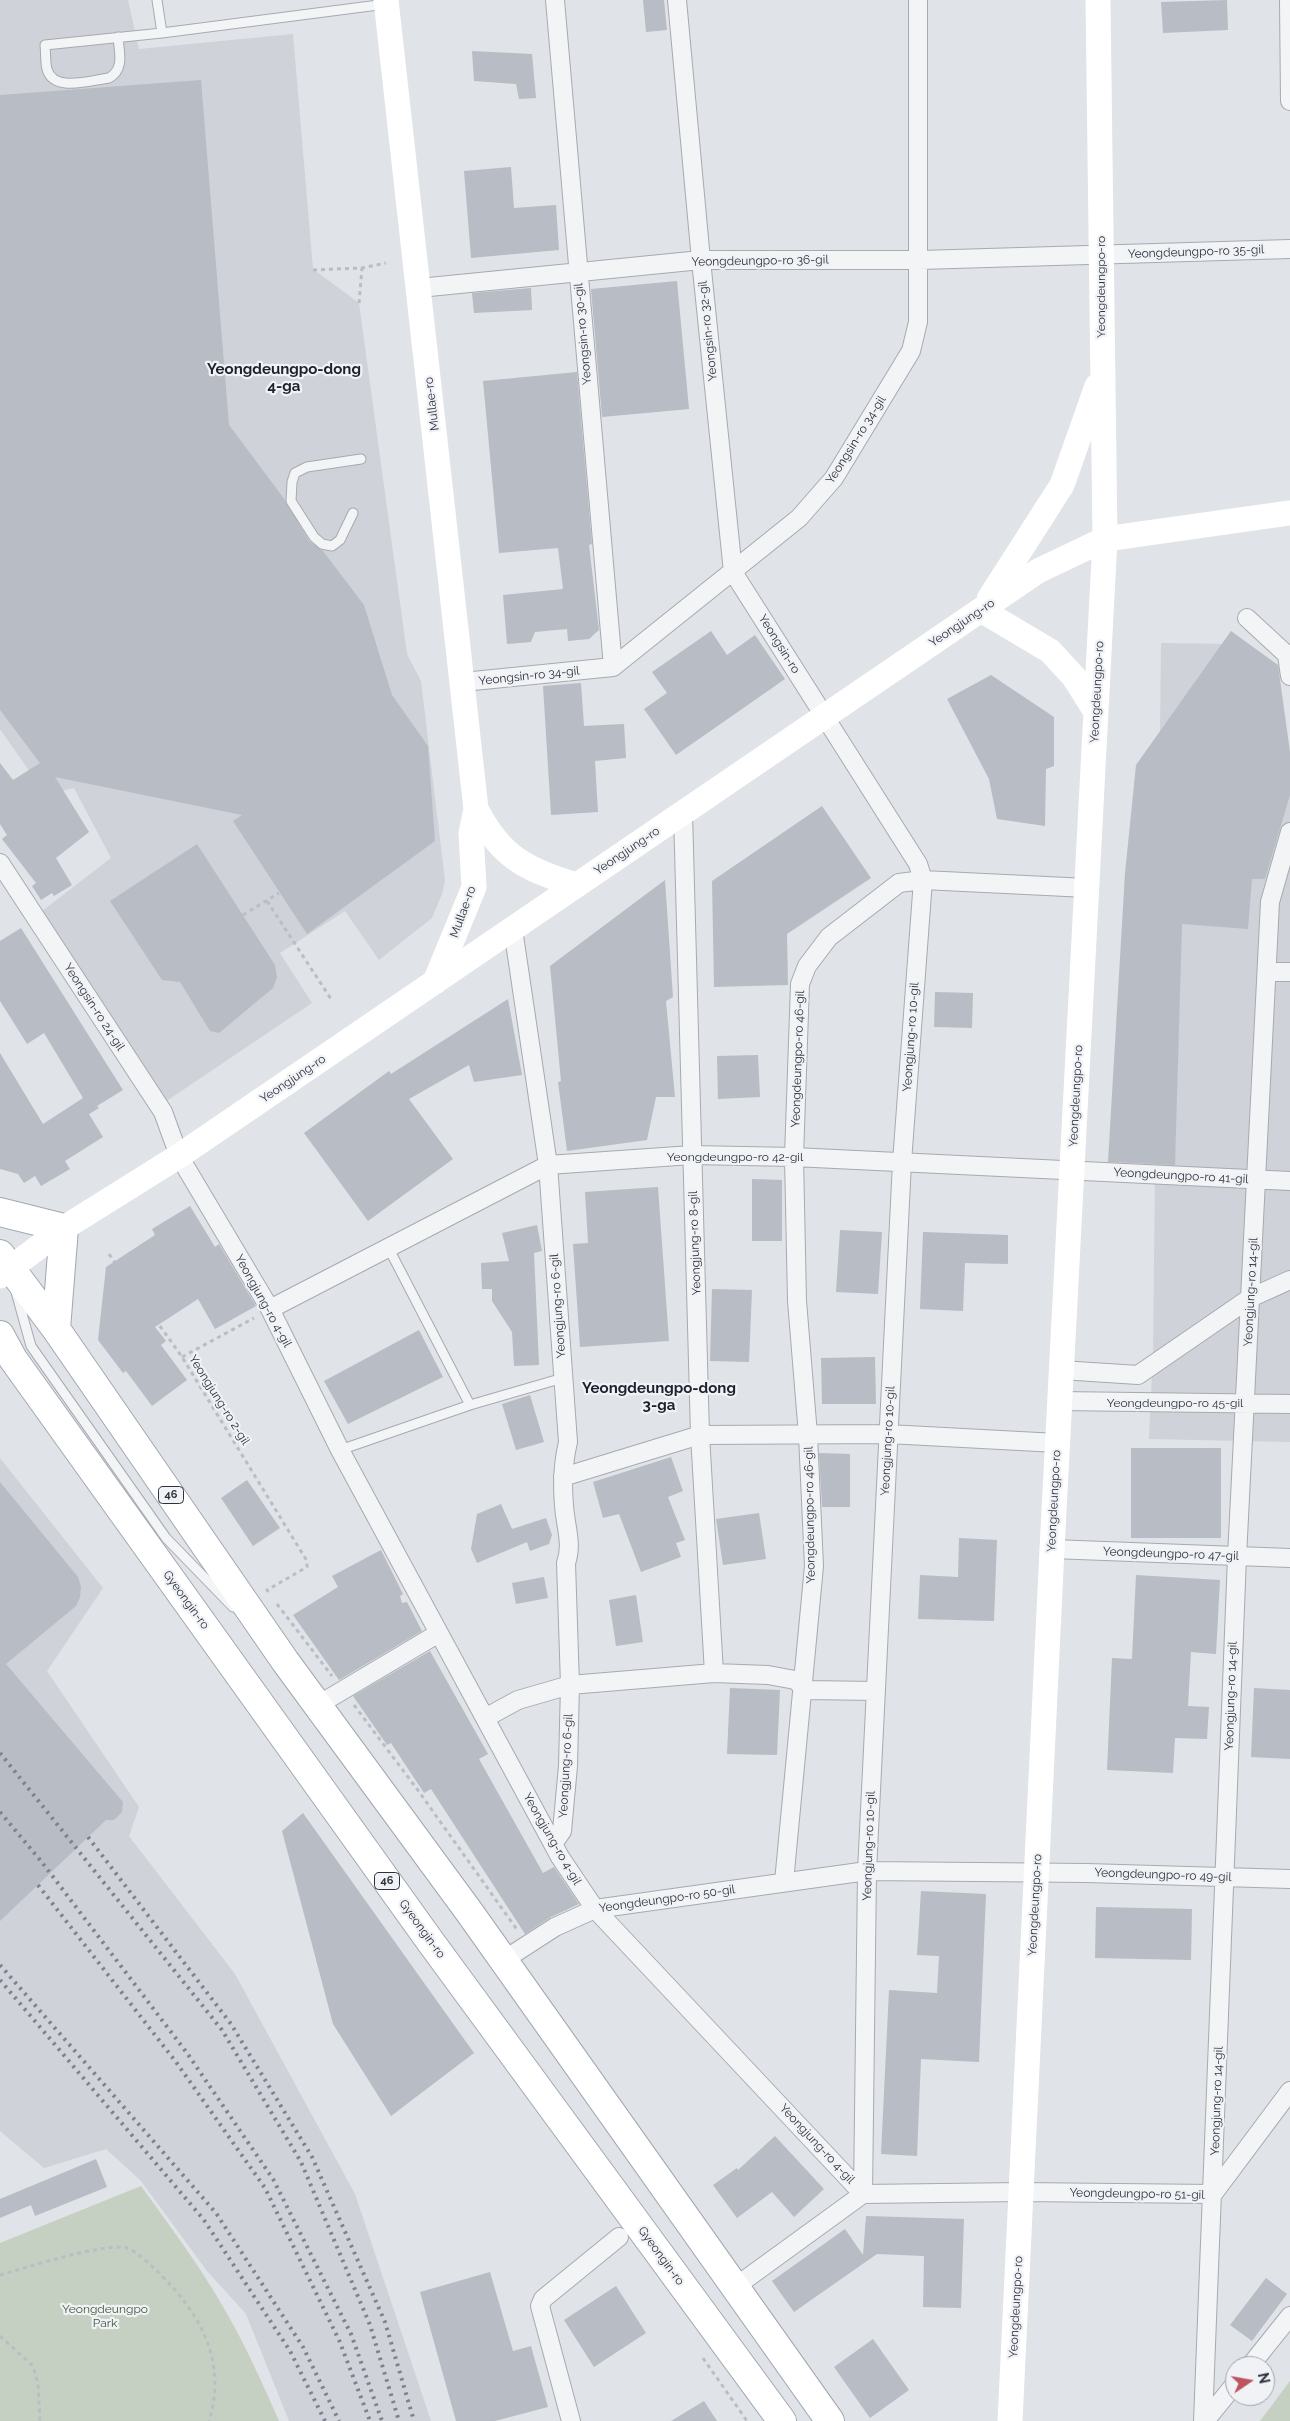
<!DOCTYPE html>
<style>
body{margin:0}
#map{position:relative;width:1290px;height:2421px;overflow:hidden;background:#e0e3e7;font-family:Raleway,sans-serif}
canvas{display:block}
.north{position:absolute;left:1225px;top:2356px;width:50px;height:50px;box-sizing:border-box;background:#f0f2f5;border:1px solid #a1a5ab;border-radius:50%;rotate:78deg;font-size:14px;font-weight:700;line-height:20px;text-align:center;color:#2b313d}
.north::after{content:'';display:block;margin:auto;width:18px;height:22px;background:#be545f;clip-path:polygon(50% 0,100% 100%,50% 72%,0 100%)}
</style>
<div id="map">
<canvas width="1290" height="2421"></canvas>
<div class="north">N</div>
</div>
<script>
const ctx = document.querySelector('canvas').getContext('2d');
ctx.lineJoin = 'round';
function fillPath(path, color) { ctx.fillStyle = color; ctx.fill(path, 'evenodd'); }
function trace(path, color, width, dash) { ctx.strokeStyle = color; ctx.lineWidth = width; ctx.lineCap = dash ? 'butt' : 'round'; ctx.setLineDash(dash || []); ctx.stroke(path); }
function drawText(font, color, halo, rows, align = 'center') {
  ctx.font = font + ' Raleway,sans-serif'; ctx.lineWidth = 4.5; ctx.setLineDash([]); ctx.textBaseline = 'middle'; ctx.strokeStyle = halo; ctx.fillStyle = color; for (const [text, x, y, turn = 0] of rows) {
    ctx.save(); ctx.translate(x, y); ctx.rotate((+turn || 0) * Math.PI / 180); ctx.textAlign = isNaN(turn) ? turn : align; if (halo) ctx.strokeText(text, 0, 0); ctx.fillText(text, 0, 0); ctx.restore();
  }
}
fillPath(new Path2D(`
 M0,0H128L139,49L293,34L313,269L359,303L407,654L421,681L445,881L442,894L432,918L379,960L345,911L280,953L312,1003L165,1102L42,911L111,858L74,788L46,795L0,729Z
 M1161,643L1237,644L1290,753V1442L1149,1439L1153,1351Z
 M0,1458L103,1588L47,1671L139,1807L129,1836L235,1974L355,2194L431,2421H289L246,2314L207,2271L141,2181L106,2149L44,2168L0,2131Z`), '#cfd2d9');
fillPath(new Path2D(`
 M141,2186C169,2225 198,2263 222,2305C244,2342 262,2382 279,2421H0V2243Z
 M1290,2381V2421H1260Z`), '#c5d0c2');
fillPath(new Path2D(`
 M643,0H664L667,30L646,32Z
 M1227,0L1228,30L1163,33L1161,2Z
 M472,51L532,54L536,98L519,99L516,84L474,81Z
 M201,80L229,425L285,500L309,541L323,551L364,605L392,695L428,746L435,841L307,934L233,821L242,815L55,777L89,832L56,858L72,885L54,896L52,893L41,900L32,886L36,883L2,839L7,835L0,824V763L13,780L40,763L0,710V95Z
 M511,167L514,208L556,205L559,250L471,258L464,171Z
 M677,281L689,409L602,417L591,289Z
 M531,288L532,310L474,313L472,293Z
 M577,372L592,544L589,545L599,630L589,639L568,641L567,629L535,632L531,642L507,644L503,595L563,589L558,548L499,553L483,381Z
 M711,631L727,655L755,635L785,679L676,755L644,709L667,693L652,672Z
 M1231,631L1278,665L1290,752V795L1265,879H1252L1248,929L1182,924L1175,1165L1108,1162L1125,873L1136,765Z
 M991,675L1054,717V766L1046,769L1045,826L997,819L989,779L947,699Z
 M581,683L584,726L624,724L626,758L595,761L598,812L551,815L543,686Z
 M822,806L871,878L787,934L788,985L714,987L712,881Z
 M197,844L275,965L277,977L273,988L219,1033L210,1031L180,982L162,980L110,901Z
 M665,880L673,997L666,1001L675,1097H656L647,1140L567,1151L558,1082L561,1081L550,966Z
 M21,928L123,1090L97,1106L99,1108L89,1114L103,1137L65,1161L70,1169L41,1186L35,1176L24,1183L18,1174L0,1169V1053L43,1124L83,1098L44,1033L27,1044L0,1001V941Z
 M935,992L973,993L972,1028L934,1027Z
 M508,999L522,1075L474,1082L469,1065L409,1099L453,1159L368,1221L304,1133L389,1071L391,1074Z
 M758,1055L760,1097L718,1099L717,1056Z
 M752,1179L782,1180V1241H752Z
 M658,1187L669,1341L580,1347L573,1244L588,1243L585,1192Z
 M190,1206L215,1247L219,1244L256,1306L215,1329L198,1299L155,1327L166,1341L161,1345L187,1380L152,1406L126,1371L123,1373L98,1340L106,1267L155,1235L152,1229Z
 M537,1225L542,1251L534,1253L539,1365L514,1366L512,1332L492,1301V1289H482L481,1263L509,1261L502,1233Z
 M840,1230L882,1232L878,1294L836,1292Z
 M923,1232L1008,1235V1264L965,1263L963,1311L920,1309Z
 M712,1289L752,1290L749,1362L710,1361Z
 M419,1330L443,1377L348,1424L324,1381Z
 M875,1357L876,1404H822L821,1358Z
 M530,1395L544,1442L516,1450L502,1404Z
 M1131,1448H1221V1538H1131Z
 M819,1453L850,1454V1507H822Z
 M671,1457L683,1491L668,1497L685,1540L676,1543L681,1557L641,1572L619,1514L603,1518L593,1482Z
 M247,1480L280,1528L253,1546L221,1498Z
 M0,1482L78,1577L81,1587L80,1597L76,1606L6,1664L123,1802L122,1812L114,1820H106L0,1921Z
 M501,1504L512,1529L546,1518L552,1535L549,1544L530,1551L527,1542L477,1563L471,1549L477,1514Z
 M759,1513L766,1559L723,1565L716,1519Z
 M959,1538L997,1540L994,1621L918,1619L920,1575L958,1577Z
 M381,1550L403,1594L400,1596L402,1603L407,1602L422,1631L339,1680L293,1615L338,1587L332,1576Z
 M1136,1575L1220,1580L1216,1654L1191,1652L1188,1706L1209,1707L1207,1739L1175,1738L1173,1773L1107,1770L1112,1658L1132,1659Z
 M544,1577L548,1598L516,1604L512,1583Z
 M636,1595L643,1642L616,1646L609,1600Z
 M430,1651L488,1754L479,1759L543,1873L554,1867L579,1904L551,1917L525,1934L431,1789L424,1793L391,1743L387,1745L353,1696Z
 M730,1688L780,1690L777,1755L727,1754Z
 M1254,1688L1290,1690V1759L1251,1757Z
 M303,1813L474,2053L391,2116L333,2024L282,1831Z
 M921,1891L986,1894L979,2062L921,2059L917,2156L881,2154L889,1990L937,1993L939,1956L917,1955Z
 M1096,1907L1192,1909L1191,1960L1095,1958Z
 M775,2136L824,2189L794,2217L772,2192L737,2218L713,2185L737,2168L738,2170Z
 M96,2159L107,2187L35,2216L31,2205L0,2218V2199Z
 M866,2216L964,2219L961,2308L923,2307L924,2256L877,2254L794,2312L772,2281L845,2229L863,2255Z
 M490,2272L513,2351L531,2346L548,2407L495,2421H456L420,2292Z
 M1266,2278L1287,2294L1252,2341L1230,2325Z
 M616,2286L646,2333L594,2367L564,2320Z
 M873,2339L909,2390L870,2418L834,2367Z
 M704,2401L717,2421H671Z`), '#b8bcc4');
const lane = new Path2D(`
 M157,0L162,33
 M118,37C119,52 125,69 109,78C92,80 53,93 47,69C45,62 46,53 45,45L162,33L386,4
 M353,513L340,540L332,546L322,544L314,537L291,501L292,482L295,473L307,467L361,459
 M388,1247L470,1405
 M16,1292L31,1346L166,1538L233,1607
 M340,1450L470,1405L563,1378`);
const street = new Path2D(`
 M555,0L613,667
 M677,0L701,260L733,572L918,864L923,880L902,1162L867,1871L863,2194
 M1289,0L1290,101
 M419,288L701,260H920L1290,249
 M1247,618L1287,655L1290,654
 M1287,655L1290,676
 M463,682L613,667L799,518L834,478L911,351L918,322V0
 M683,813L700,1435L714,1673
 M0,863L163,1112L179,1156L270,1309L340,1450L560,1857L595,1909L863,2194
 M513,929L548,1165L568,1442C563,1463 562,1483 564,1505C565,1525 573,1544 566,1563L570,1685L568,1766L562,1831L553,1844
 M1267,972H1290
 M270,1309L548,1165L692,1155L794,1157L1290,1181
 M1061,1370L1138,1375L1250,1298L1290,1280
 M1059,1401L1290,1404
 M563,1477L700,1435L888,1434L1057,1443
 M1052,1549L1290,1558
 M318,1705L439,1633
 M485,1718L518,1700L570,1685L714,1673L768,1675L795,1680L807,1690L876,1691
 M784,1882L814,1566L808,1435L797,1301L794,1157L800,984L807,966L829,937L899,883L923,880L1087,888
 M504,1960L555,1927L595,1909L867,1871L1087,1873L1290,1879
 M863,2194L1021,2192L1213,2194L1290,2091
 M735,2287L863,2194
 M1250,2366L1290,2316
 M571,2421L540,2306L543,2299L619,2237
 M1203,2421L1237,1557L1270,902L1290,832
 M1205,2421L1235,2384`);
const primary = new Path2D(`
 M0,1212L64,1228L56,1329
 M0,1254L56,1329L285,1661L470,1913L830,2421
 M0,1335L13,1359L430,1941L782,2421`);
trace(lane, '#a6aab1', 11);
trace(street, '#a6aab1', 20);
trace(primary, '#a1a7b2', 30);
trace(new Path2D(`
 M313,270L362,268L386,263
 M359,303L362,268
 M267,901L331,999
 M243,915L279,893
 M109,1254L182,1357L307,1561V1567L267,1590L269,1593
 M182,1357L254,1318
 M277,1604L332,1676
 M354,1705L417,1789L518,1931
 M0,2275C25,2268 105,2242 127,2248C136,2251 153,2267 160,2274C202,2316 227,2362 209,2421
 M0,2336L33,2366L38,2384L40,2421
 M703,2358L747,2421`), '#bbbdc2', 3, [4, 4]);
trace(lane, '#f3f4f6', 9);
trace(street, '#f3f4f6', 18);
trace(new Path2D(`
 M386,0L476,809L471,833L474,887L435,982
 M989,599L1062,485L1097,386
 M981,610L1050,651L1074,677L1096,712
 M476,809C501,858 526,869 576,885
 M0,1276L64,1228L179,1156L1038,571L1105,539L1290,513
 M1010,2421L1052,1549L1105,539L1098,0`), '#fff', 25);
trace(primary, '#fff', 28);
trace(new Path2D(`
 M0,1753L222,2030L301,2162L370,2325L399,2421
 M0,1812L41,1861L187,2053L273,2179L351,2334L382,2421
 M88,1837L231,2024L312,2157L385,2322L414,2421
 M38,1885L176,2062L265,2188L339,2340L370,2421
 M0,1965L216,2213L303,2347L339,2421
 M0,1980L204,2220L290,2351L325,2421`), '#7c828f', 4, [2.5, 5]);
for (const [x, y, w] of [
 [171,1495,25],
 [387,1881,25]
]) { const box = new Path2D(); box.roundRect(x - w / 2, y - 8.5, w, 17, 4); ctx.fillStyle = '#f0f2f5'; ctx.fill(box); trace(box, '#2b313d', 1); }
drawText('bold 11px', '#2b313d', null, [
 ["46",171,1495],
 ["46",387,1881]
]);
drawText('12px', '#2b313d', '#f0f2f5', [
 ["Yeongdeungpo-ro 35-gil",1196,252,-2],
 ["Yeongdeungpo-ro 36-gil",760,261,-1],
 ["Yeongdeungpo-ro",1101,287,-90],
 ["Yeongsin-ro 32-gil",708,331,-96],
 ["Yeongsin-ro 30-gil",583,334,-95],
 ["Mullae-ro",432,404,-97],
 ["Yeongsin-ro 34-gil",856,440,-58],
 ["Yeongjung-ro",962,623,-34],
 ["Yeongsin-ro",779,644,58],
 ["Yeongsin-ro 34-gil",529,676,-6],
 ["Yeongdeungpo-ro",1097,692,-87],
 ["Yeongjung-ro",627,851,-34],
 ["Mullae-ro",463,912,-70],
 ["Yeongsin-ro 24-gil",94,1007,57],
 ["Yeongjung-ro 10-gil",911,1037,-86],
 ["Yeongdeungpo-ro 46-gil",798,1059,-88],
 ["Yeongjung-ro",293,1079,-34],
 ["Yeongdeungpo-ro",1076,1096,-87],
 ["Yeongdeungpo-ro 42-gil",735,1157],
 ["Yeongdeungpo-ro 41-gil",1181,1176,3],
 ["Yeongjung-ro 8-gil",695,1243,-92],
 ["Yeongjung-ro 14-gil",1251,1292,-87],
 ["Yeongjung-ro 4-gil",263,1301,61],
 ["Yeongjung-ro 6-gil",558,1306,-94],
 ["Yeongjung-ro 2-gil",219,1400,58],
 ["Yeongdeungpo-ro 45-gil",1175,1403],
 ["Yeongjung-ro 10-gil",888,1441,-87],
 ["Yeongdeungpo-ro",1054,1501,-87],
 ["Yeongdeungpo-ro 46-gil",810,1515,-91],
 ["Yeongdeungpo-ro 47-gil",1171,1554,2],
 ["Gyeongin-ro",186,1600,54],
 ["Yeongjung-ro 14-gil",1231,1696,-88],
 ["Yeongjung-ro 6-gil",566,1766,-87],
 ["Yeongjung-ro 4-gil",552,1839,60],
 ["Yeongjung-ro 10-gil",869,1846,-88],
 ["Yeongdeungpo-ro 49-gil",1163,1875,2],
 ["Yeongdeungpo-ro 50-gil",667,1899,-8],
 ["Yeongdeungpo-ro",1035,1905,-87],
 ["Gyeongin-ro",422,1929,54],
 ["Yeongjung-ro 14-gil",1217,2101,-88],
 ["Yeongjung-ro 4-gil",817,2144,47],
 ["Yeongdeungpo-ro 51-gil",1137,2194,1],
 ["Gyeongin-ro",661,2256,54],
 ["Yeongdeungpo-ro",1016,2307,-87]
]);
drawText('12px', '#3e573a', '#f0f2f5', [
 ["Yeongdeungpo",105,2309],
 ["Park",105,2323]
]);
drawText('bold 15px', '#1d222e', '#f0f2f5', [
 ["Yeongdeungpo-dong",284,369],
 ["4-ga",284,386],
 ["Yeongdeungpo-dong",659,1388],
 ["3-ga",659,1405]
]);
</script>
